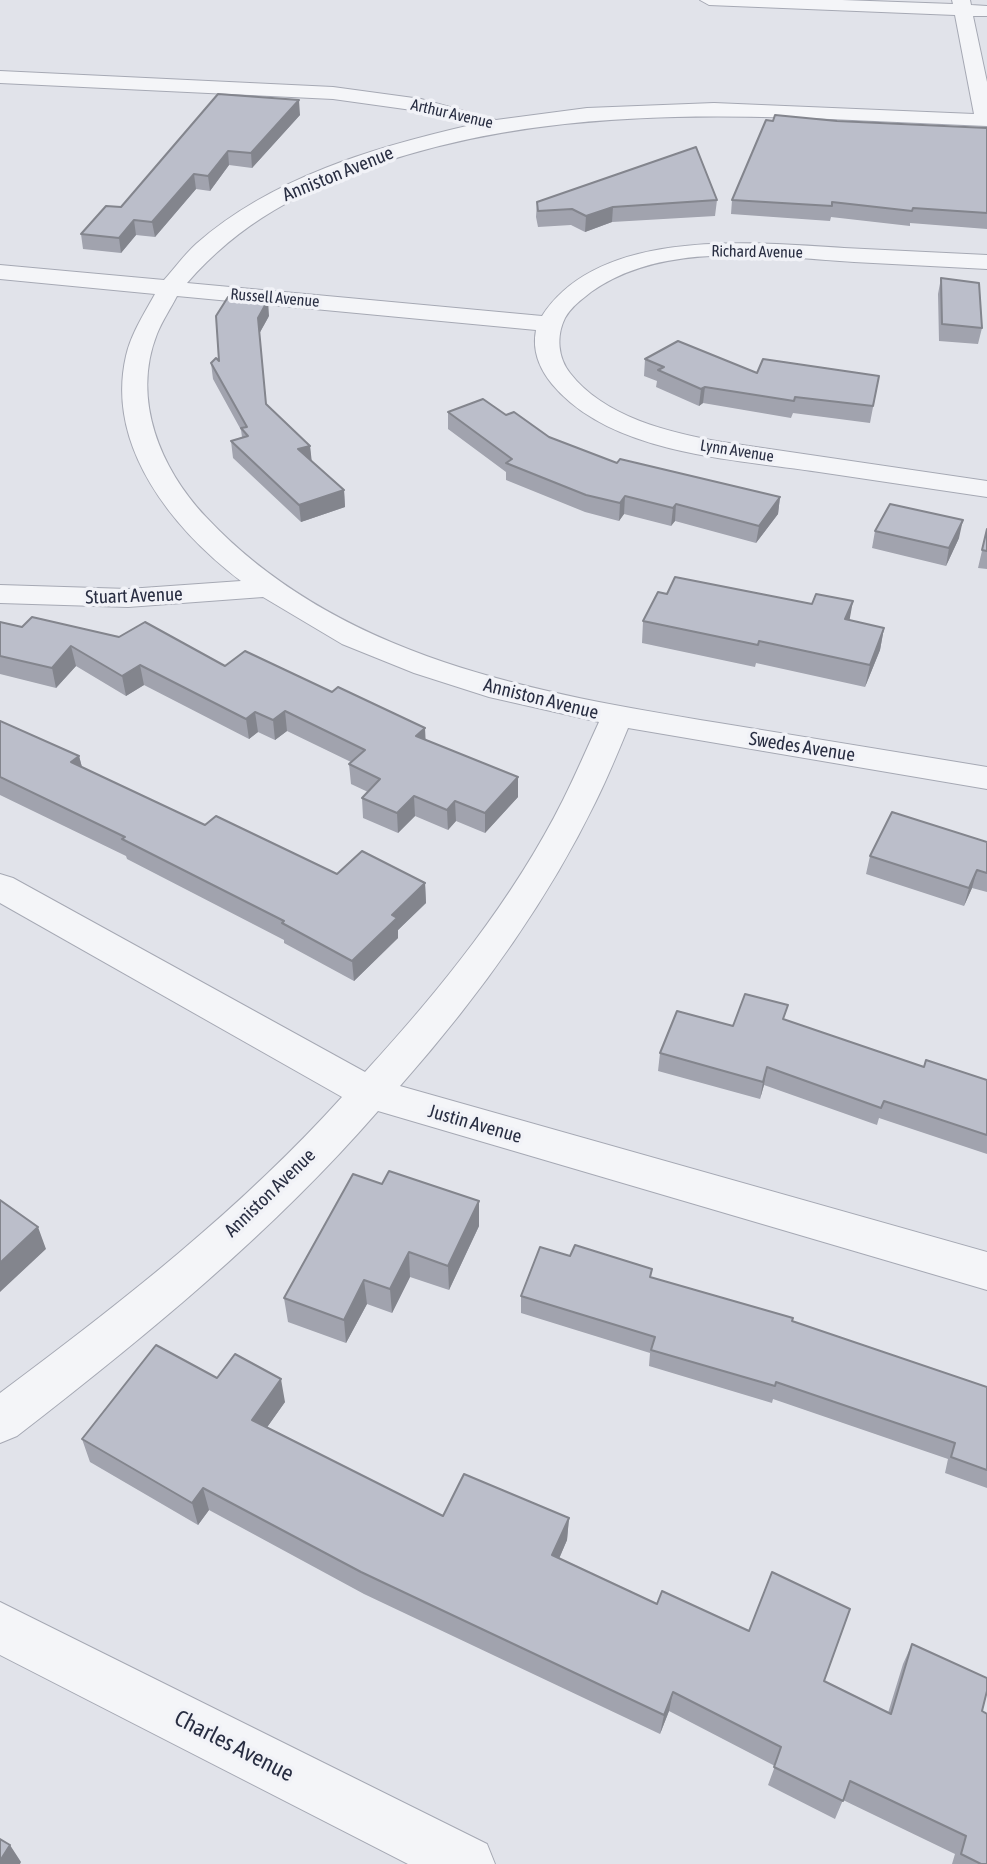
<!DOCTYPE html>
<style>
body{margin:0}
canvas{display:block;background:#e1e3ea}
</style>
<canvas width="987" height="1864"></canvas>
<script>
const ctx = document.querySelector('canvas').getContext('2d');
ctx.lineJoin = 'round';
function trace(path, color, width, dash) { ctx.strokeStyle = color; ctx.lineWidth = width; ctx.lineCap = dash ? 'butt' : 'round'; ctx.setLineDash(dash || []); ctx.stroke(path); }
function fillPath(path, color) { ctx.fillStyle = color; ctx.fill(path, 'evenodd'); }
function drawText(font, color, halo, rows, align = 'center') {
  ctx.font = font + ' "Asap Condensed",sans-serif'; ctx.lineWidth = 7; ctx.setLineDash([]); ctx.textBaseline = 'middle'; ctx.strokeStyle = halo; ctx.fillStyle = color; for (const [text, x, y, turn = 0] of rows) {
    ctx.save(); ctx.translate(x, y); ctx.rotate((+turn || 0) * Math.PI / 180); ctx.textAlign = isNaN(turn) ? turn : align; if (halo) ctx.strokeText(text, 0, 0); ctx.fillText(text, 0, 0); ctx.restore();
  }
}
const street = new Path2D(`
 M700,0H842L953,4L952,0H970L971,5L987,6V16H973L987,82V126C783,118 574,97 378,164C303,189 239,223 187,283L542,316C599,227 752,242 844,248C892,250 939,253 987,255V269C943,267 899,264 854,262C770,257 664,240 591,292C581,300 571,307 565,318C556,336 558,358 570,373C604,417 670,433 722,442L987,481V497C931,489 875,480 819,472C735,459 611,455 552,384C539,368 532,350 536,330L177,296C171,308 162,321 157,334C131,400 161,469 206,517C339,659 536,693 719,723C809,738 898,752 987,767V789L628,728C618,752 608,777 596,801C546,904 476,1000 400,1086L987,1252V1290L378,1111C271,1234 145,1337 17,1436L0,1443V1393C121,1303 241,1209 342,1097L0,903V874L13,878L365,1072C440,990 513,900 563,800C576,774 587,748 599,722L489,697L414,673L342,644L263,597L128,607L0,603V585L128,589L241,581C174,530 105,447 126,356C131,334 144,314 155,294L0,279V265L164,280C174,269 184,255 196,244C272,177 375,147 471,125L419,111L333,99L0,83V71L333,87L421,99L496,120L587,108L714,103L974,114L955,15L709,5Z
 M0,1602L487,1844L495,1864H408L0,1655Z`);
trace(street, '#a6a9b4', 2);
fillPath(street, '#f4f5f8');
fillPath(new Path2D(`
 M218,94L300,115L252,168L229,165L210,191L196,189L155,237L136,235L121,253L83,249L81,234L121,207Z
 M773,121H837L987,128V229L910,223V226L831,217L830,221L731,214L732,200Z
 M717,200L715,216L612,222L585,232L571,225L538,227L536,217L537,202Z
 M941,278L982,328L978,344L939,341L938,294Z
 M269,316L259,334L266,404L310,446L311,461L344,490L345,507L301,522L233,458L231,441L242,437L241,430L213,379L211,363L219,361Z
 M645,359L757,373L879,376L870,423L793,413L791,418L703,403L699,406L656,387L657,381L644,376Z
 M448,412L506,415L549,437L617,463L780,497L778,514L756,543L675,521L671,526L624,514L619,521L585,512L506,480V472L448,429Z
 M987,529V569L978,568Z
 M875,531L959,538L946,566L872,548Z
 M849,620L884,628L880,650L865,687L756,663L755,667L642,643L643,621Z
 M0,622L22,627L225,666L332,692L425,728V740L518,777V797L485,833L456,821L448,830L415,816L398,833L363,818L362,798L368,792L351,784L349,764L351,762L287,731L275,740L258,732L249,739L144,685L126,696L76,666L56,688L0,674Z
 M0,721L79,756L82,767L205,825L337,874L425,883L426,903L398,930V938L354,981L284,943V940L127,859L126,856L0,795Z
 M987,842V892L972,888L964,906L866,874L870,856Z
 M785,1020L924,1067L987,1080V1154L879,1118L877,1125L764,1085L760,1099L658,1071L660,1053L733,1026Z
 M382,1184L479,1201V1226L449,1290L410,1277L392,1313L367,1304L346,1343L288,1322L284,1298Z
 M570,1256L651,1278L792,1321L987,1387V1488L945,1473L948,1459L773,1399L772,1403L649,1366L650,1353L521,1313V1296Z
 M217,1378L285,1402L267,1427L443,1516L569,1518L567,1540L559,1559L824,1681L888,1713L903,1664L912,1644L982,1711L987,1864H952L955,1854L843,1800L835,1819L768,1785L775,1766L669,1711L660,1734L364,1594L209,1510L198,1525L90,1462L82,1439Z`), '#a1a3ae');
fillPath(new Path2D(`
 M299,100L300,115L252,168L251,153Z
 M228,151L229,165L210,191L208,176Z
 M194,174L196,189L155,237L152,222Z
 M613,207L612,222L585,232L586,216Z
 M134,220L136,235L121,253L119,238Z
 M268,300L269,316L259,334L258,318Z
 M705,387L703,403L699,406L701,389Z
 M310,446L312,463L298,449Z
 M344,490L345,507L301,522L299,505Z
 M625,496L624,514L619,521L620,503Z
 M780,497L778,514L756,543L759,526Z
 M676,504L675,521L671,526L673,508Z
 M963,520L959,538L946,566L949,548Z
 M853,601L849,623L845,619Z
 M884,628L880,650L865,687L870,665Z
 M71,646L76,666L56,688L52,668Z
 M140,665L144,685L126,696L122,676Z
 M285,711L287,731L275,740L273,720Z
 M255,712L258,732L249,739L246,719Z
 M425,728L426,748L416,736Z
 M79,756L84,775L71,762Z
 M518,777V797L485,833V813Z
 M414,796L415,816L398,833L397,813Z
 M455,801L456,821L448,830L447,810Z
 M977,870L972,888L964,906L969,888Z
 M425,883L426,903L398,930V938L354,981L352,961L392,915Z
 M767,1067L764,1085L760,1099L763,1082Z
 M479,1201V1226L449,1290L448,1266Z
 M38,1227L46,1249L0,1292V1263Z
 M409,1252L410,1277L392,1313L390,1289Z
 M364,1280L367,1304L346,1343L344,1320Z
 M281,1379L285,1402L256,1443L252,1420Z
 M203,1488L209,1510L198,1525L192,1503Z
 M569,1518L567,1540L551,1577L552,1555Z
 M673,1692L669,1711L660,1734L664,1715Z
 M10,1845L21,1862L20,1864H0V1861Z`), '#83858d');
const building = new Path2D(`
 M218,94L299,100L251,153L228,151L208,176L194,174L152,222L134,220L119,238L81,234L106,206L121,207Z
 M775,115L837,121L987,128V213L913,208L912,211L832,202V206L732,200L766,120L773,121Z
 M696,147L717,200L613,207L586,216L572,209L538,211L537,202Z
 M941,278L979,283L982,328L942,324Z
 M228,297L268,300L258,318L266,404L310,446L298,449L344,490L299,505L231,441L248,436L241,428L247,427L211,363L216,358L219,361L216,316Z
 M678,341L757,373L763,359L879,376L873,406L795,397L794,401L705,387L701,389L658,370L664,367L645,359Z
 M483,399L506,415L514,412L549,437L617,463L620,459L780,497L759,526L676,504L673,508L625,496L620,503L586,495L506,463L512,459L448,412Z
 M890,504L963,520L949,548L875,531Z
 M987,529V551L982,550Z
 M675,577L812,604L816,594L853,601L845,619L884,628L870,665L759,641L758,645L643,621L658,592L667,594Z
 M32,617L119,637L145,622L225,666L245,651L332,692L338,687L425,728L416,736L518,777L485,813L455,801L447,810L414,796L397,813L362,798L380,779L349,764L365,750L285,711L273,720L255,712L246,719L140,665L122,676L71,646L52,668L0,656V622L22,627Z
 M0,721L79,756L71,762L205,825L216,816L337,874L362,851L425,883L392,915L397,918L352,961L282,923L284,921L122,839L125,837L0,777Z
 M892,812L987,842V873L977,870L969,888L870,856Z
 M745,994L788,1005L783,1019L924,1067L926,1060L987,1080V1135L884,1101L881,1108L767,1067L763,1082L660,1053L677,1011L733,1026Z
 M389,1171L479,1201L448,1266L409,1252L390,1289L364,1280L344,1320L284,1298L353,1174L382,1184Z
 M0,1200L38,1227L0,1263Z
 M575,1245L652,1269L650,1277L793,1318L792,1321L987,1387V1470L951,1457L955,1443L776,1382L775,1386L651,1350L655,1337L521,1296L540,1247L570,1256Z
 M156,1345L217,1378L235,1354L281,1379L252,1420L443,1516L464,1474L569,1518L552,1555L657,1604L662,1591L749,1631L772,1572L850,1609L824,1681L891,1714L912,1644L987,1678V1691L982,1711L987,1714V1864H981L961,1854L966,1836L850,1781L843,1801L774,1767L781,1747L673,1692L664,1715L361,1572L203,1488L192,1503L82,1439Z
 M0,1839L10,1845L0,1861Z`);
fillPath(building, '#bbbeca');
trace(building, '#83858d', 2);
drawText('16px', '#292e42', '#f1f2f7', [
 ["Arthur Avenue",452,114,13],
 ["Richard Avenue",757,252,1],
 ["Russell Avenue",275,298,5],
 ["Lynn Avenue",737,451,9]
]);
drawText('19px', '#292e42', '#f1f2f7', [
 ["Anniston Avenue",338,174,-22],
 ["Stuart Avenue",134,596,-2],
 ["Anniston Avenue",541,699,14],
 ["Swedes Avenue",802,747,9],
 ["Justin Avenue",475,1124,16],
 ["Anniston Avenue",270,1193,-44]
]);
drawText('23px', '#292e42', '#f1f2f7', [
 ["Charles Avenue",234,1746,27]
]);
</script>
